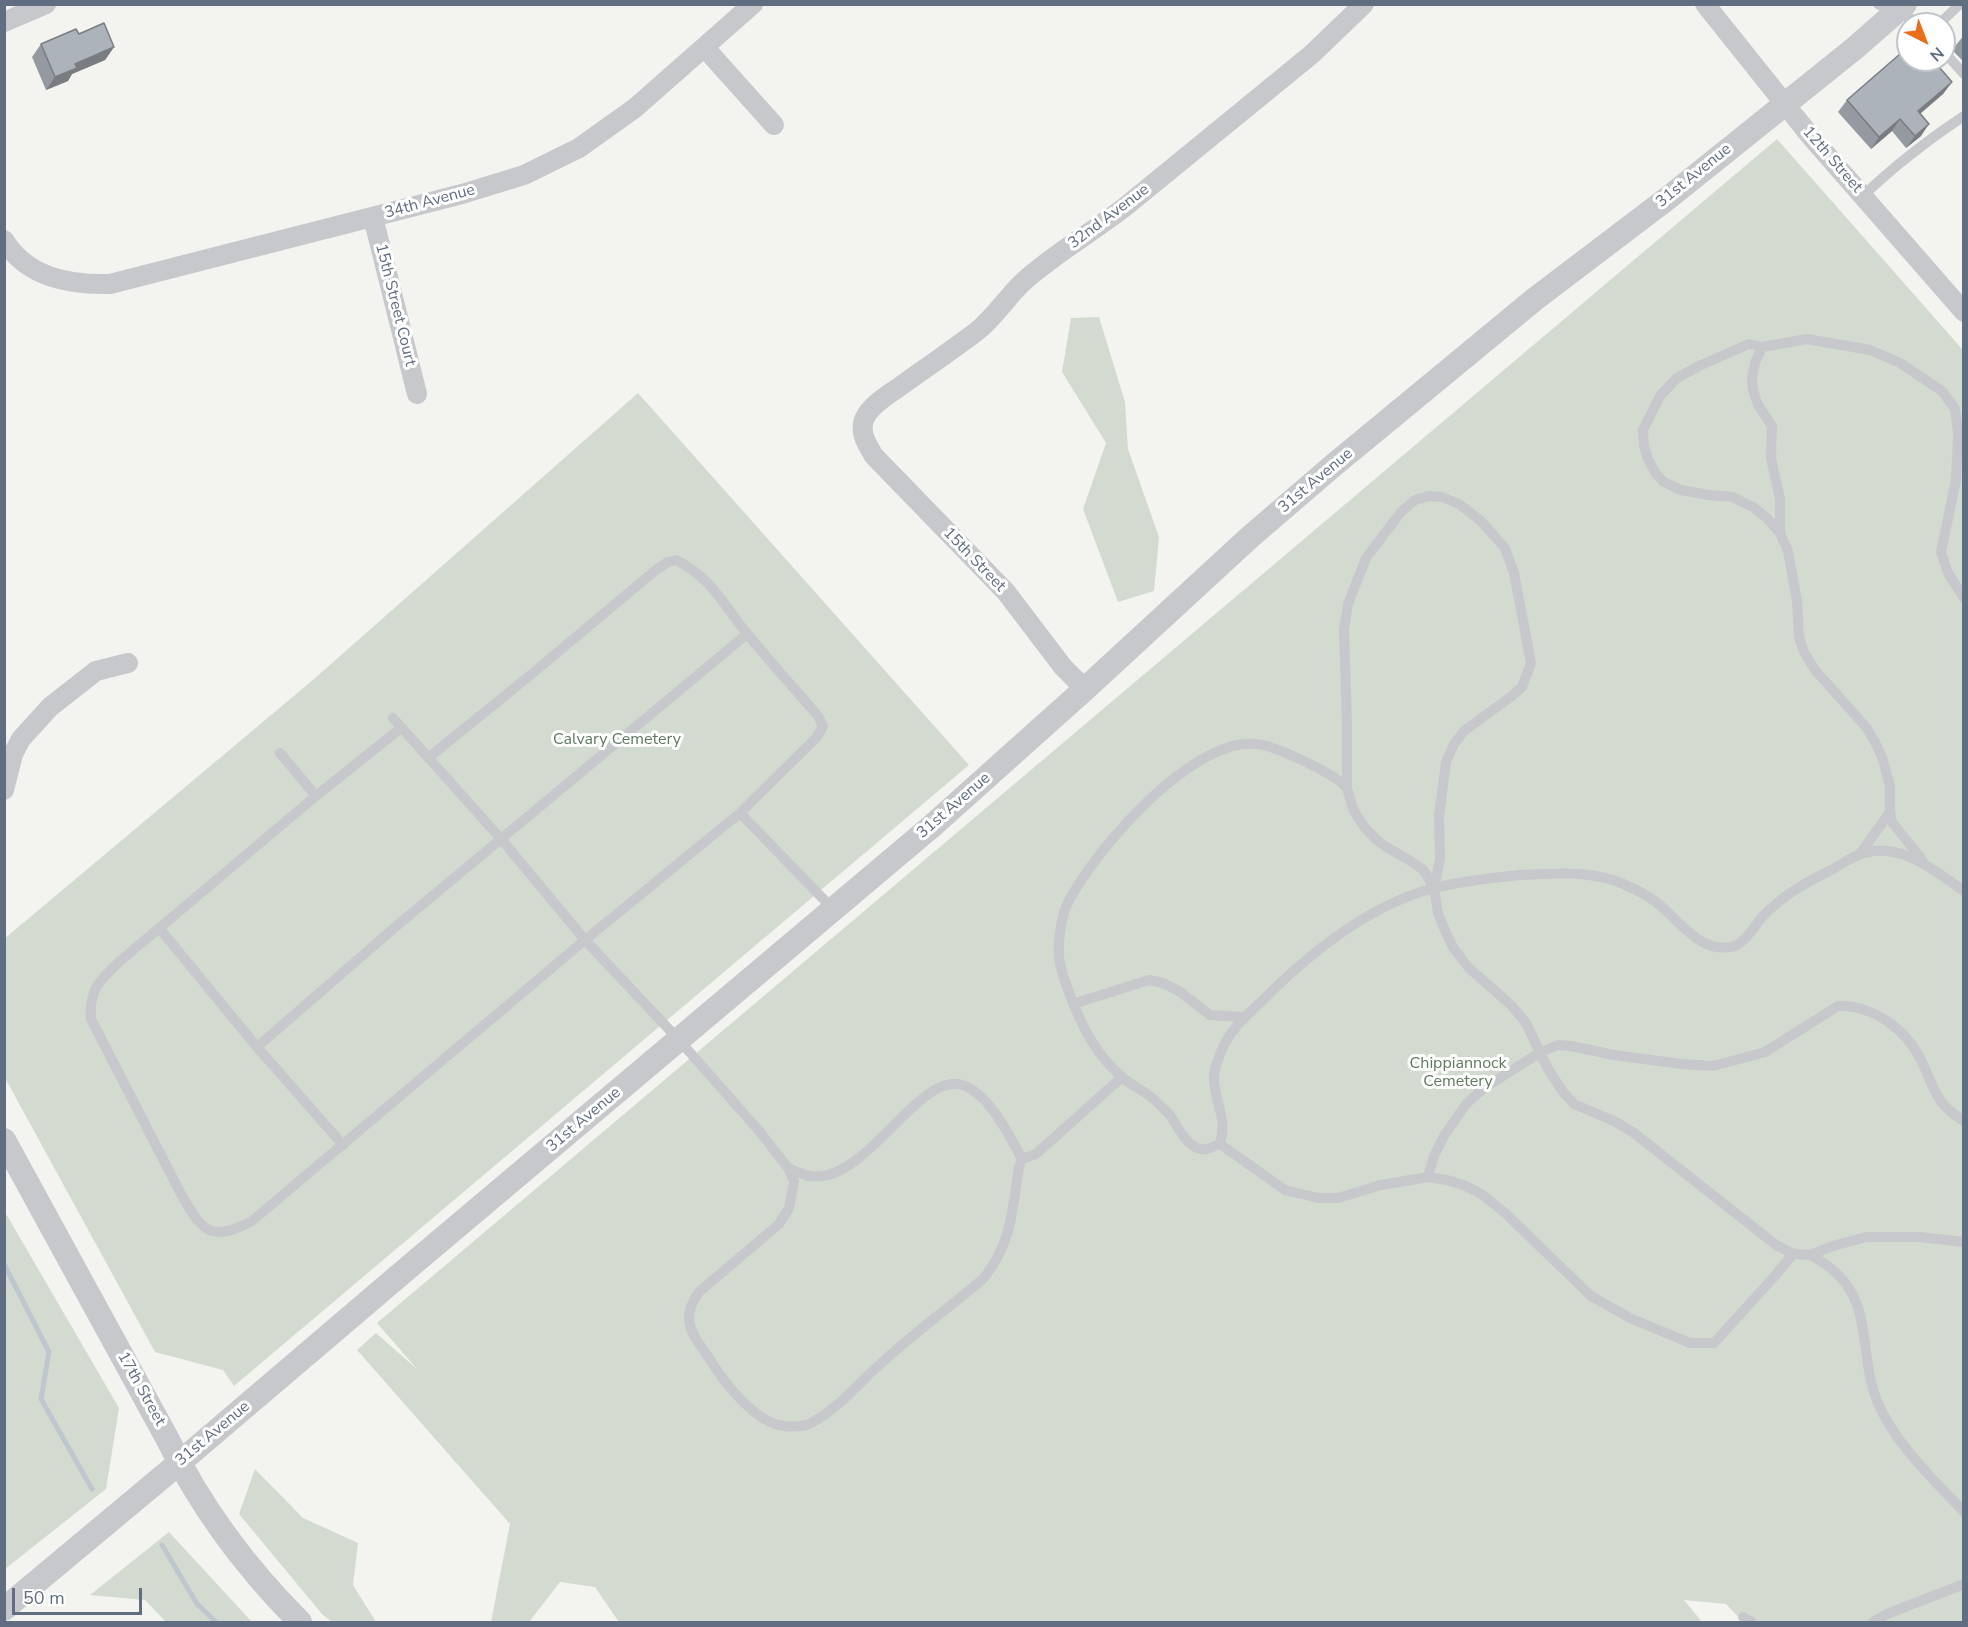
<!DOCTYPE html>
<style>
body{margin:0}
#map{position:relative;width:1968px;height:1627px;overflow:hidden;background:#f3f4ef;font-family:"Nunito Sans",sans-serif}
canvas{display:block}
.frame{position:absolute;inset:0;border:6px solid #616e82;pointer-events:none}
.north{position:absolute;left:1896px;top:12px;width:60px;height:60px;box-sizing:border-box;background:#fff;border:2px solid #c0c5cd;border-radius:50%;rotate:138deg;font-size:16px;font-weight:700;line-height:24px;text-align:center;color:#616e82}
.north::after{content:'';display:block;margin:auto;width:21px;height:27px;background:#ea6e19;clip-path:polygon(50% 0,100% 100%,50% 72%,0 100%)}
.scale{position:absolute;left:12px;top:1588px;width:130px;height:27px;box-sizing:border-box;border:3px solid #616e82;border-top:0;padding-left:8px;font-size:18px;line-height:21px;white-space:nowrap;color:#616e82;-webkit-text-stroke:4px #fff;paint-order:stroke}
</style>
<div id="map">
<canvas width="1968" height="1627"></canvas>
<div class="frame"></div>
<div class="north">N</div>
<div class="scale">50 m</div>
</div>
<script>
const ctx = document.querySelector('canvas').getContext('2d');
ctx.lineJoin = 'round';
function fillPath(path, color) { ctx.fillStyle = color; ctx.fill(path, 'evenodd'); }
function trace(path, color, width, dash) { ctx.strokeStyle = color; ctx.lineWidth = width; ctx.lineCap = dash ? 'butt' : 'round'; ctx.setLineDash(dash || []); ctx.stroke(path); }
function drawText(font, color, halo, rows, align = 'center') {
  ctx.font = font + ' "Nunito Sans",sans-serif'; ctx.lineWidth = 6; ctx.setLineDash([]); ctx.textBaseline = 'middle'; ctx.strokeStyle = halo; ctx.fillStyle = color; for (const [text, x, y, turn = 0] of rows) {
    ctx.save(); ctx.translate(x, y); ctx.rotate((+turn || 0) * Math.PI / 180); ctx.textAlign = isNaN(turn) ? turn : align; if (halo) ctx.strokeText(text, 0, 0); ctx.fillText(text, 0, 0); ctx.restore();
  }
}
fillPath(new Path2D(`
 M1777,139L1963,350V1622H1743L1726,1604L1684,1600L1702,1622H619L595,1587L560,1582L529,1622H491L510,1524L357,1350L376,1333L417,1369L377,1323Z
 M1099,317L1125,402L1128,449L1159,537L1154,591L1118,602L1083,509L1106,443L1062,372L1071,318Z
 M638,393L969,765L234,1386L223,1370L155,1352L5,1078L4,939L314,679Z
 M5,1212L119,1408L106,1489L5,1569Z
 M255,1469L303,1518L358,1543L353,1585L376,1622H332L322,1614L239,1514Z
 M169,1532L252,1622H166L145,1600L90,1595Z`), '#d3dbd0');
trace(new Path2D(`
 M4,1264L49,1352L41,1399L92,1489
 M162,1545L197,1604L216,1622`), '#bec7ce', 5);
trace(new Path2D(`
 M1878,4C1888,10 1914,18 1920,24
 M1939,24L1960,4
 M1944,52L1964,74
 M1863,196C1894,166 1928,140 1964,116
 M1762,347L1755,363L1752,377L1753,390L1758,405L1772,426L1771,458L1780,499V533
 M393,718L501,839L585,940L679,1040L760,1132L788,1168L794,1181L789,1208L779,1224L699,1292C678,1321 694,1336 711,1361C725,1384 756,1423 784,1426C791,1427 804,1427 811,1423C840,1408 862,1379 887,1358C918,1330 951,1306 983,1279C1012,1243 1012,1211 1019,1167L1022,1159C1010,1137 989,1093 962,1085C918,1071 866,1185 810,1176C803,1175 795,1171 788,1168
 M401,728L316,796L119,962C99,981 89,990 91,1019L181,1194C202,1231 210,1243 252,1221L585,940L740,813L817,737L823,726L818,716C795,689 771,663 749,636C724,606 712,578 676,560L668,562L657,569L533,673L428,758
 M280,753L316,796
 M1347,789V724L1344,629L1348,604L1366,558L1401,512L1415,500L1429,496L1442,497L1459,504L1480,520L1505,548L1514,573L1531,663L1522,687L1512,696L1464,731L1454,744L1446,762L1439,816L1440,859L1434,888L1438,913L1446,933L1454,949L1469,968L1511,1005L1526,1023L1548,1069L1563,1092L1574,1104L1616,1122L1634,1133L1776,1245C1781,1247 1786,1251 1792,1253C1797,1255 1804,1254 1810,1255C1814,1256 1818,1260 1822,1262C1876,1296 1857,1350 1877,1401C1895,1444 1933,1479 1964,1512
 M740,813L833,909
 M1860,854L1890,812
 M1923,861L1892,822L1890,812V786L1882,757L1875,742L1866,727L1815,670L1804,652L1799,637L1797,601L1788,551L1780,533L1767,518L1753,507L1732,497L1709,495L1681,490L1664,482L1656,474L1648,459L1644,446L1643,430L1660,396L1677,378L1699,366L1749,344L1762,347L1807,339L1870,350L1900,363L1942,391L1955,409L1958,433L1956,480L1941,552L1948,573L1964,598
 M1434,888C1430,882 1427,873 1422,869C1406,855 1384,850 1370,833C1364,827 1358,818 1354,811C1351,804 1350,796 1347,789C1339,775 1280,749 1263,745C1198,729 1091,853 1066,907C1061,918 1058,943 1059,956C1060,969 1065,982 1070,995C1082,1027 1096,1055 1123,1078C1133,1086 1146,1092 1156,1101C1160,1106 1165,1110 1169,1114C1178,1126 1188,1152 1207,1149C1211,1148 1216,1145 1220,1144C1228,1116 1214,1103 1214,1077C1214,1067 1220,1054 1224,1045C1234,1025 1250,1013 1265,998C1311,952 1369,905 1434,888C1462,881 1491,878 1520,875C1551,873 1586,871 1616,881C1631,887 1650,896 1662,907C1682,924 1700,952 1731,947C1745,945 1755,924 1765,914C1784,895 1805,883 1829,871C1839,866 1848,859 1859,855C1897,839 1934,870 1964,891
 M160,929L257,1047L343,1145
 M1073,1004L1149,980L1163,983L1179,991L1210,1015L1243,1017
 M257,1047L400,923L747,634
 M1220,1144L1285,1190L1318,1198H1338L1381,1185L1428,1177L1447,1180L1466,1186L1483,1195L1505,1213L1591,1296L1630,1318L1690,1343H1714L1773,1278L1793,1254
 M1022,1159L1036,1154L1122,1077
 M1428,1177L1434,1156L1444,1136L1466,1104L1484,1088L1541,1052L1558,1045L1571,1046L1614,1055L1681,1064L1713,1066L1765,1052L1838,1006C1874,1005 1907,1030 1922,1062C1928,1074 1932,1088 1940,1100C1946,1109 1955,1115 1964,1121
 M1810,1255L1833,1246L1866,1237H1920L1964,1242
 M1743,1617L1752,1622
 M1873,1622L1887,1614L1964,1584`), '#c6c8cc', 10);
trace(new Path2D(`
 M1705,4L1812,138L1964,312
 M4,22L46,4
 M705,48L774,125
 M373,217L417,394
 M4,240C27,278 70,285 110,284L462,194L524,175L579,148L635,108L753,4
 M1085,689L1063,667L1006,592L874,456C866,443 857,429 867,414C875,402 891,393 902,385C927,367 952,350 976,332C996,316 1006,298 1023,282C1055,253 1093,232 1126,206L1312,54L1364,4
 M4,790L13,754L21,739L50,707L96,671L128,663`), '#c6c8cc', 20);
trace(new Path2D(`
 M4,1140L167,1438C200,1506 247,1569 300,1622
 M4,1609L179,1463L409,1267L932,826L1085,689L1250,537L1335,464L1535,299L1668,198L1855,48L1905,4`), '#c6c8cc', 24);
fillPath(new Path2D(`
 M79,34L114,47L105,60L72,74L68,81L46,90L32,57L41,44Z
 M1964,35V62L1952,50Z
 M1952,82L1943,94L1920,114L1921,136L1906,148L1892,131L1871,149L1838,112L1847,100Z`), '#959aa0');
fillPath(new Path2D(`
 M114,47L105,60L72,74L68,81L46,90L55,77L75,64Z
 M1952,82L1943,94L1909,123L1918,111Z
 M1900,119L1892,131L1871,149L1879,137Z
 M1929,124L1921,136L1906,148L1915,136Z`), '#797d82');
const building = new Path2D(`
 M104,23L114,47L75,64L77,68L55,77L41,44L76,29L79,34Z
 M1908,47V60H1933L1952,82L1918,111L1929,124L1915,136L1900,119L1879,137L1847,100Z`);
fillPath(building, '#adb3ba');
trace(building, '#797d82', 1.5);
drawText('16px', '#616e82', '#fff', [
 ["12th Street",1832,160,49],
 ["31st Avenue",1694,176,-39],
 ["34th Avenue",430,202,-15],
 ["32nd Avenue",1109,217,-37],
 ["15th Street Court",395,305,76],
 ["31st Avenue",1316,481,-40],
 ["15th Street",974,560,46],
 ["31st Avenue",954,806,-41],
 ["31st Avenue",584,1120,-40],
 ["17th Street",141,1389,61],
 ["31st Avenue",213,1434,-40]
]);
drawText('16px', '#617960', '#fff', [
 ["Calvary Cemetery",617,740],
 ["Chippiannock",1458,1064],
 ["Cemetery",1458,1082]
]);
</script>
